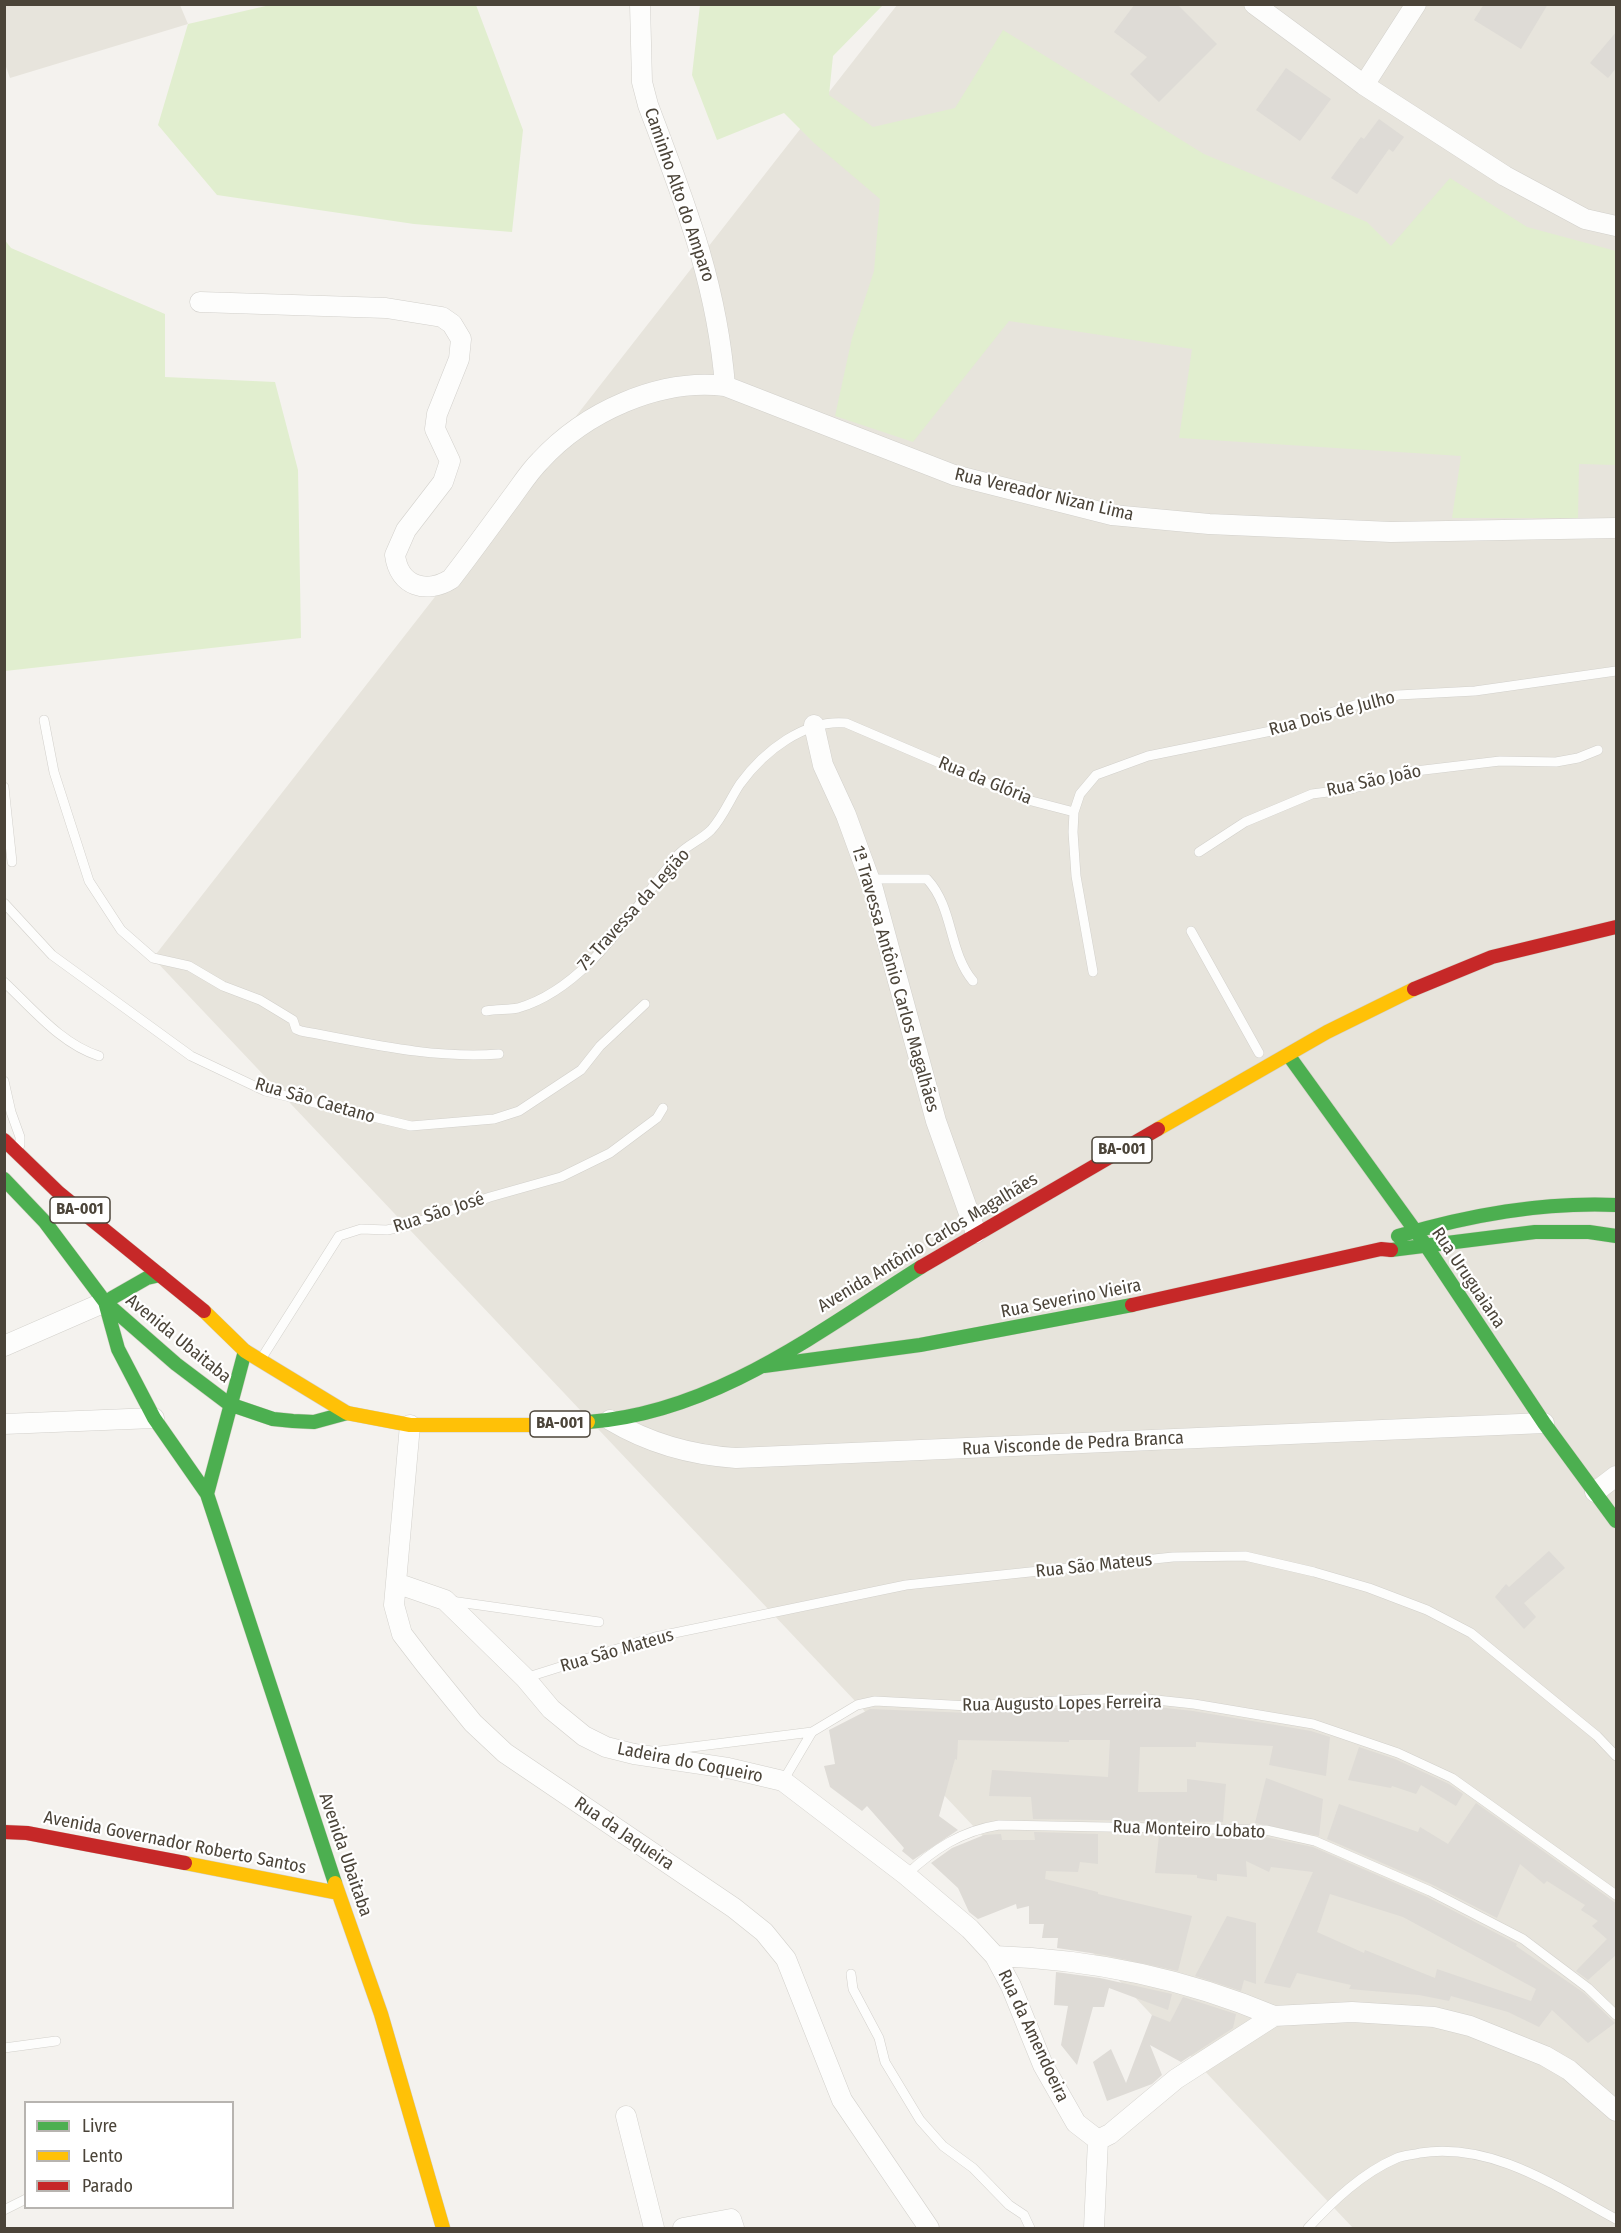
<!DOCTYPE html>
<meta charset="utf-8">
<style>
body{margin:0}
#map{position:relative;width:1621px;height:2233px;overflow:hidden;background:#f4f2ee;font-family:"Fira Sans Condensed",sans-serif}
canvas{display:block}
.frame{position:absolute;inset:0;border:6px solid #4b4439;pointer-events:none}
.legend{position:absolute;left:24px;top:2101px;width:210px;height:108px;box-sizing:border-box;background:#fff;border:2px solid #b7b4b0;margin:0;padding:8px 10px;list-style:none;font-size:18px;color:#4b4439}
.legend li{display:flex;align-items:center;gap:12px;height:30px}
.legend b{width:30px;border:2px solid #b7b4b0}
</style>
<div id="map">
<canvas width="1621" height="2233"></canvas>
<div class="frame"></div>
<ul class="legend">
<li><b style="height:8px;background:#4caf50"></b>Livre</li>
<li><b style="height:8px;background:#ffc107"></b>Lento</li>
<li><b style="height:8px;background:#c62828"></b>Parado</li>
</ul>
</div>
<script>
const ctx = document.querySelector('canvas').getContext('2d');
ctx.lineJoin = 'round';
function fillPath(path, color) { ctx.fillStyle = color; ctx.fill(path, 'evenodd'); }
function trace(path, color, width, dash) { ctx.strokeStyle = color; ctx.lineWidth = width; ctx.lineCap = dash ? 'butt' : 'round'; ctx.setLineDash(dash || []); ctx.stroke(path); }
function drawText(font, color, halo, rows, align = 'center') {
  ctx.font = font + ' "Fira Sans Condensed",sans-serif'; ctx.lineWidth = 4.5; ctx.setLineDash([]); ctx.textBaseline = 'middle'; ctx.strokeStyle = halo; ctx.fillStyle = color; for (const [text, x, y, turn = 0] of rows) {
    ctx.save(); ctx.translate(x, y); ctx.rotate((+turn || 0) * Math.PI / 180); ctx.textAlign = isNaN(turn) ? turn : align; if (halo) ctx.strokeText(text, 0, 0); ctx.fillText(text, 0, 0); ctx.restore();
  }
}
fillPath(new Path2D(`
 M5,4L180,5L188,24L10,78L5,64Z
 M897,5H1616V2228H1353L153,958Z`), '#e7e4dc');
fillPath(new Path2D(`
 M270,5H476L523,130L512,232L414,224L217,195L158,125L188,24Z
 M700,5H883L833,56L829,95L873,127L955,108L1003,30L1204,154L1367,222L1391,246L1450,178L1527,227L1616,251V465L1579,464L1578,518H1452L1461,456L1179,438L1192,349L1009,321L913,442L835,416L852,338L874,271L880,199L814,143L784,113L717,140L692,75Z
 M4,239L11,248L165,314V377L275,382L298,470L301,638L5,671Z`), '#e1eecf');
fillPath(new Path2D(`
 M1135,4H1177L1217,44L1159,102L1130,74L1147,57L1114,32Z
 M1484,4H1548L1521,49L1474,20Z
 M1617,31V67L1608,78L1590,63Z
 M1286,68L1331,99L1300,141L1256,110Z
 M1379,119L1404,137L1393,152L1389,149L1357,194L1331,178L1361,137L1364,139Z
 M1549,1551L1565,1568L1524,1603L1536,1617L1524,1629L1495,1597L1506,1584L1509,1587Z
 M1093,1706H1147L1193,1711L1311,1731L1330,1737L1326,1776L1269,1765L1273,1746L1196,1742V1747H1140L1138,1792H1187V1779L1226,1784L1223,1822L1033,1819L1031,1797L989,1796L992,1770L1108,1777L1110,1740H1069V1742L958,1740L957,1760L955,1759L939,1816L958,1830L913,1860L902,1851L904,1848L867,1806L862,1811L830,1787L824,1766L835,1764L829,1730L870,1709L969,1713Z
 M1359,1747L1395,1759L1449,1784L1463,1794L1456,1806L1421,1785L1416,1794L1392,1786L1391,1788L1348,1780Z
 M1266,1778L1323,1799L1319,1836L1255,1823Z
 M1476,1803L1617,1904V1954L1588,1980L1576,1971L1607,1939L1592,1926L1598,1921L1581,1910L1585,1905L1547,1881L1544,1884L1520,1864L1497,1918L1433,1885L1327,1839L1339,1804L1418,1832L1420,1827L1448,1844Z
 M1034,1832L1098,1834V1864L1080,1862L1078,1872L1046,1871L1045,1879L1098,1892V1894L1192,1916L1178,1971L1104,1955L1057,1948L1058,1938H1042L1044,1924H1029V1906L1017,1909L1016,1904L978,1919L969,1912L958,1888L931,1863L952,1848L984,1835L1001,1834L1002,1840H1035Z
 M1159,1835L1265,1837L1313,1847L1427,1897L1517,1944L1516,1946L1584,1993L1615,2023L1588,2043L1552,2010L1539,2027L1508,2012L1451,1996L1449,2001L1419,1995L1349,1989L1351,1985L1297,1973L1290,1988L1264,1983L1313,1872L1271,1867L1269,1872L1246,1861L1247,1877L1217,1874V1881L1197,1878V1875L1155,1873ZM1330,1894L1403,1917L1536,1989L1531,2001L1437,1969L1435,1978L1365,1950L1364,1953L1317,1932Z
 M1227,1916L1256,1923V1984L1244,1980L1241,1991L1195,1976Z
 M1056,1972L1100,1978L1172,1994L1168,2010L1109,1988L1104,2007H1093L1077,2065L1061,2045L1068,2006L1054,2005Z
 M1183,1997L1236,2014L1233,2028L1181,2062L1150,2045L1162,2075L1152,2084L1107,2101L1093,2062L1111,2049L1126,2083L1152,2015L1170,2022Z`), '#dedbd6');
const lane = new Path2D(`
 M44,720L54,772L89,881L121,930L153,958L189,966L223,986L260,1000L293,1020L296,1029L301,1031C367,1043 431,1059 499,1054
 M4,787L12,862
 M1199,852L1245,822L1312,794L1351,789L1407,772L1500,761L1556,762L1578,758L1598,750
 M870,879H927C954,908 948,951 973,981
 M4,903L52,955L191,1056L265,1091L411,1126L494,1119L519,1111L581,1070L600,1046L645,1004
 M1191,931L1259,1053
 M1093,972L1076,876L1073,832L1074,812L1080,794L1096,775L1148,756L1281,729L1355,705L1398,695L1475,691L1616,671
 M4,982C33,1009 61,1044 99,1056
 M486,1011C497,1009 508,1010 518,1008C588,988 634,907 678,855C687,845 701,840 711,830C723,817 730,799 740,784C764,751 805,719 846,723L1024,799L1074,812
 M4,1081L11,1112L20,1137V1145
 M263,1356L339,1236L361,1229L387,1230L406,1226L490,1197L561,1177L610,1153L657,1118L663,1108
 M451,1601L599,1622
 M525,1678L655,1637L906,1585L1173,1557L1245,1556L1314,1572L1369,1588L1427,1610L1471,1633L1597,1736L1616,1756
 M660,1751L812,1732
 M783,1781L812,1732L857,1705L875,1701L969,1706L1093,1699H1147L1194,1704L1313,1724L1398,1753L1452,1778L1616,1895
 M906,1875C934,1849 961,1831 999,1825L1266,1830L1315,1841L1430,1891L1523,1939L1588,1988L1616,2015
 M851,1974L853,1989L879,2038L885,2062L920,2120L943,2146L973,2168L1009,2205L1024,2215L1030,2228
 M4,2048L56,2041
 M4,2210L26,2199
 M1308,2228C1333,2201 1362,2173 1397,2158C1404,2155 1413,2155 1420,2153C1492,2142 1555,2186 1616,2219`);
const street = new Path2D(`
 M640,4L642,82L648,105C684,201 717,282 725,386
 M1254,4L1364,85L1505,176L1585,219L1616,226
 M1364,85L1416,4
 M200,302L386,308L442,317L452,324L461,339L459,359L437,414L435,429L450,461L443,482L406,530L395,555C399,587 427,594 451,579C472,552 492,524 512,497C521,485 529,472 540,461C585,412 659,378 725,386L954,475L1112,515L1209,524L1391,532L1616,528
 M814,725L823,765L846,815L873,889L936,1121L976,1233
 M4,1346L105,1302
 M610,1420C650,1444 690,1455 736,1458L1544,1423
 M4,1424L154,1418
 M410,1425L394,1605L402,1634L425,1664L473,1723L505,1753L734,1908L764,1932L786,1959L842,2100L929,2228
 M1595,1492L1616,1476
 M396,1583L445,1600L525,1678L551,1709L584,1736L606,1747L634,1754L728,1768L783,1781L906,1875L970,1929L995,1956L1011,1986L1043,2065L1076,2123L1098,2140
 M995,1956C1090,1959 1186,1979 1274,2016
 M626,2116L654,2228
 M1098,2140L1110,2134L1176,2079L1274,2016L1352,2012L1434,2017L1470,2026L1545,2056L1569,2070L1616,2111
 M683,2228L731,2219L734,2228
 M1094,2228L1098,2140`);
const fast = new Path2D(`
 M1289,1056L1427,1247L1544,1423L1616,1521
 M4,1179L45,1222L105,1302L176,1364L229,1404L273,1419L293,1421L314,1422L347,1413
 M1398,1236C1470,1215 1541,1202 1616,1205
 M1391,1250L1535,1232H1589L1616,1236
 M160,1275L147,1278L105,1302L118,1349L154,1418L207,1494L335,1883
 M764,1366L920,1345L1132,1305
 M588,1422C714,1413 818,1332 921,1267
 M207,1494L245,1351`);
const slow = new Path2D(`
 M1158,1129L1327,1032L1414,989
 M204,1311L245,1351L347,1413L410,1425H539L588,1422
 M185,1863L338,1893
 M335,1883L381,2014L443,2228`);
const jam = new Path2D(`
 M1414,989L1492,957L1616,927
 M4,1140L59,1193L204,1311
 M921,1267L1158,1129
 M1132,1305L1381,1249L1391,1250
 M4,1832L27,1833L185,1863`);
trace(lane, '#d2d0cb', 10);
trace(street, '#d2d0cb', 21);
trace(fast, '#d3cfc5', 15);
trace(slow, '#d3cfc5', 15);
trace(jam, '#d3cfc5', 15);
trace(lane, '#fdfdfc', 9);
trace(street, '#fdfdfc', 20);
trace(fast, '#4caf50', 14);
trace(slow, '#ffc107', 14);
trace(jam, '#c62828', 14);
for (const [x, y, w] of [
 [1122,1150,60],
 [80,1210,60],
 [560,1424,60]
]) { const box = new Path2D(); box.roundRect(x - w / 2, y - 13, w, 26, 4.5); ctx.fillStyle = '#fff'; ctx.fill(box); trace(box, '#4b4439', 1.5); }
drawText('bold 16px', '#4b4439', null, [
 ["BA-001",1122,1150],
 ["BA-001",80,1210],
 ["BA-001",560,1424]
]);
drawText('18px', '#4b4439', '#fff', [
 ["Caminho Alto do Amparo",679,195,71],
 ["Rua Vereador Nizan Lima",1044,495,13],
 ["Rua Dois de Julho",1332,714,-15],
 ["Rua da Glória",985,781,22],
 ["Rua São João",1374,781,-12],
 ["7ª Travessa da Legião",634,910,-48],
 ["1ª Travessa Antônio Carlos Magalhães",895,979,74],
 ["Rua São Caetano",315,1101,16],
 ["Rua São José",439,1213,-18],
 ["Avenida Antônio Carlos Magalhães",928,1243,-31],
 ["Rua Uruguaiana",1468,1278,56],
 ["Rua Severino Vieira",1071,1299,-11],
 ["Avenida Ubaitaba",178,1339,39],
 ["Rua Visconde de Pedra Branca",1073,1444,-3],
 ["Rua São Mateus",1094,1566,-6],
 ["Rua São Mateus",617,1651,-16],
 ["Rua Augusto Lopes Ferreira",1062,1704,-1],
 ["Ladeira do Coqueiro",690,1763,11],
 ["Rua Monteiro Lobato",1189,1830,2],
 ["Rua da Jaqueira",624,1834,34],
 ["Avenida Governador Roberto Santos",175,1843,11],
 ["Avenida Ubaitaba",345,1855,71],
 ["Rua da Amendoeira",1033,2036,65]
]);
</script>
